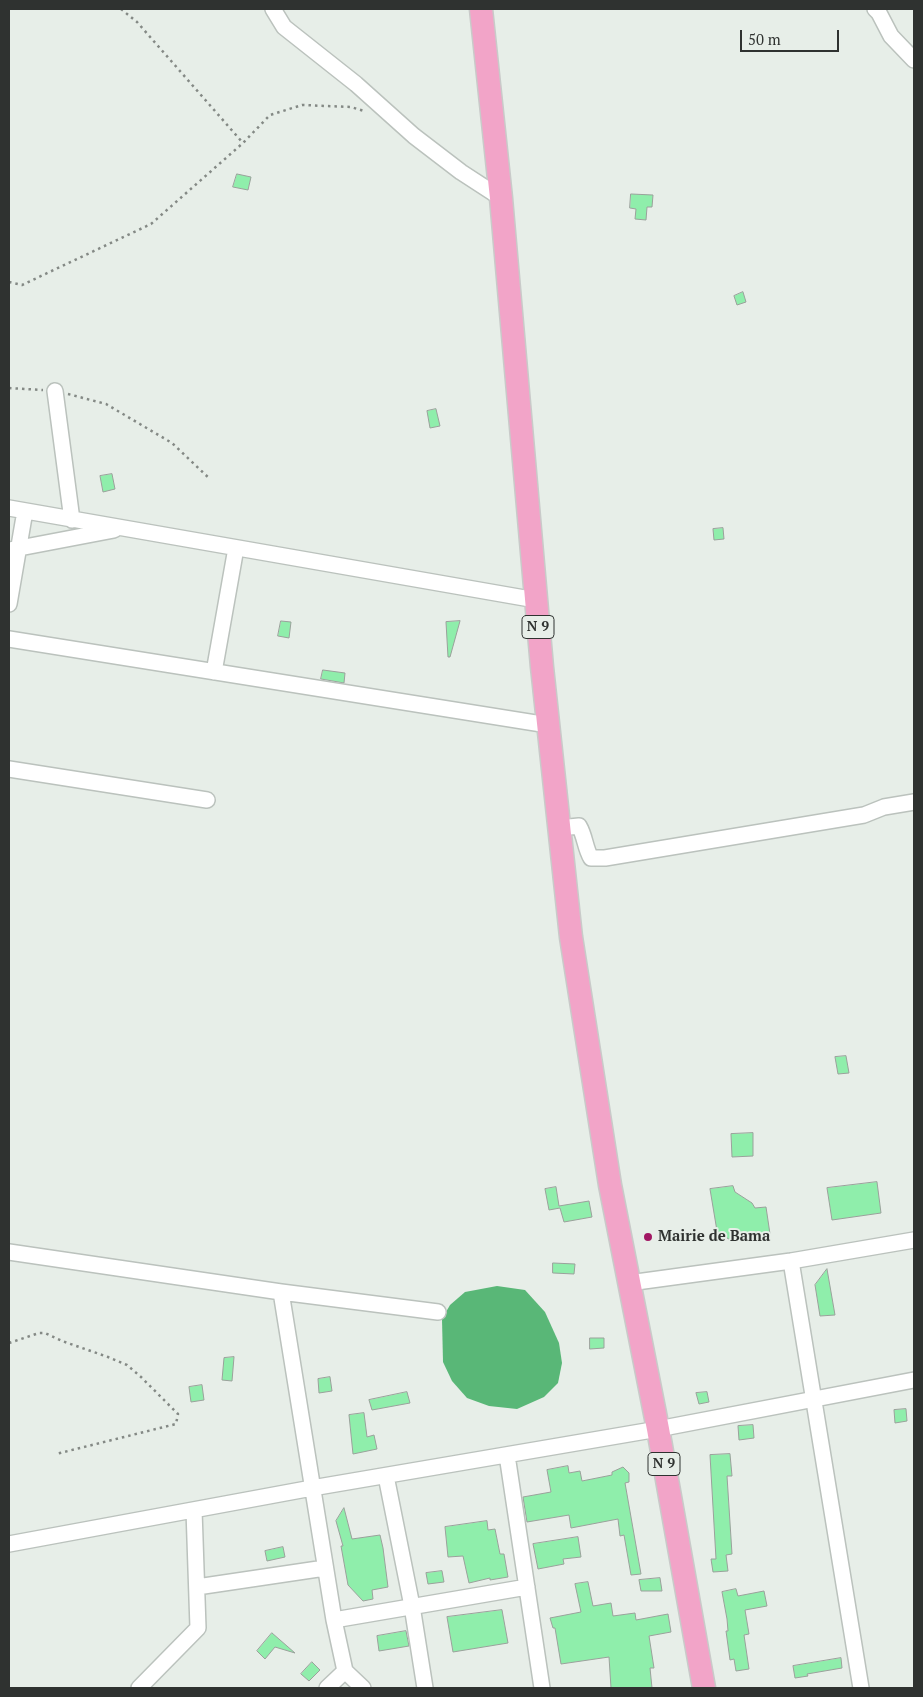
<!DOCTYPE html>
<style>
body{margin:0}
#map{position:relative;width:923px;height:1697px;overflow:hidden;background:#e7eee8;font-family:"PT Serif",serif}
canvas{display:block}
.frame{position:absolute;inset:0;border:10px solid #2f3230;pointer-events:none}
.scale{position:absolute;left:740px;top:30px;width:99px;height:22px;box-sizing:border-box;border:2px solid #2f3230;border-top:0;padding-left:6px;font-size:15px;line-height:18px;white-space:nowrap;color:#2f3230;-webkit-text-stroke:4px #e7eee8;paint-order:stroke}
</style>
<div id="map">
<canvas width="923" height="1697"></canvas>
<div class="frame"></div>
<div class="scale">50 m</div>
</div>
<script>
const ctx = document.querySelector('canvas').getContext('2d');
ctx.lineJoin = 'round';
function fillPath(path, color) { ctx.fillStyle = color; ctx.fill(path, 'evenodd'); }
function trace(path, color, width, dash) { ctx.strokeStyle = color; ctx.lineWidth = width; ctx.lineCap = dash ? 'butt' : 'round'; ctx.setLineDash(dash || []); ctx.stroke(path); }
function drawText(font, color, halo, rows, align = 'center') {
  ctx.font = font + ' "PT Serif",serif'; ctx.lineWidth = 4; ctx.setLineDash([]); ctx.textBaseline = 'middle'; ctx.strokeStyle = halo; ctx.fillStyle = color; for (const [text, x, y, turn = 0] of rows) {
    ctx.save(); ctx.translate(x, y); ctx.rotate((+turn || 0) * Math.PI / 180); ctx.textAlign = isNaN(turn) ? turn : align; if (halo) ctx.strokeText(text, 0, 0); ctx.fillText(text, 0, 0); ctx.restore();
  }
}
fillPath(new Path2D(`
 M497,1286L525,1290L545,1312L559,1343L562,1363L558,1383L544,1397L517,1409L489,1406L467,1398L452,1381L443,1362L442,1319L450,1305L465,1292Z`), '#59b777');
const building = new Path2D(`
 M237,174L251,177L248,190L233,187Z
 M631,194L653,195L652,207H647L646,220L635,219L636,209L630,208Z
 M743,292L746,302L737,305L734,296Z
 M436,409L440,426L430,428L427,411Z
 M112,474L115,489L103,492L100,476Z
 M723,528L724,539L714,540L713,529Z
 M281,621L291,622L289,638L278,636Z
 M460,621L450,657H448L446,622Z
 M323,670L345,673L344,683L321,679Z
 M846,1056L849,1073L838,1074L835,1057Z
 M753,1133V1156L732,1157L731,1134Z
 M877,1182L881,1213L832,1220L827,1188Z
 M733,1186L735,1192L752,1203L755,1208L766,1207L770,1234L730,1240L717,1231L710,1189Z
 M556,1187L559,1206L589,1201L592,1217L564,1222L560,1208L549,1210L545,1189Z
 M553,1263L575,1264L574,1274L553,1273Z
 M827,1269L835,1315L820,1316L815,1285Z
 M590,1338H604V1348L590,1349Z
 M234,1357L232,1381L222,1380L224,1358Z
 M330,1377L332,1391L319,1393L318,1379Z
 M202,1385L204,1400L191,1402L189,1387Z
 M407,1392L410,1403L372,1410L369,1400Z
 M707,1392L709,1402L699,1404L696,1393Z
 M906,1409L907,1421L895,1423L894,1410Z
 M364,1413L367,1437L374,1435L377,1449L353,1454L349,1415Z
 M753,1425L754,1438L739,1440L738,1426Z
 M730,1454L732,1476H727L732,1554L726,1555L728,1571L713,1572L711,1559H716L710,1455Z
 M568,1466L569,1473L580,1471L582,1481L612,1475V1472L623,1467L629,1473V1482L625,1483L641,1574L631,1575L624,1535L620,1536L618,1519L571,1528L569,1515L527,1522L523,1497L551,1492L547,1470Z
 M344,1508L352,1539L380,1535L383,1548L388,1587L372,1590L373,1599L363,1601L348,1585L341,1546H343L336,1521Z
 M487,1521L488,1530L495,1529L500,1554H504L508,1577L490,1580V1578L469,1583L463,1556L448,1557L445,1527Z
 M578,1537L581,1557L563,1559L564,1564L538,1569L533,1544Z
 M283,1547L285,1557L267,1561L265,1551Z
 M442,1571L444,1582L428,1584L426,1573Z
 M660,1578L662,1591H641L639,1580Z
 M588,1582L593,1606L611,1603L613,1616L635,1613L636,1620L668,1614L671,1632L649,1636L654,1668H650L652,1688H611L609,1657L561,1664L555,1628H553L550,1618L581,1612L575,1584Z
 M736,1589L738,1596L764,1591L767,1606L745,1610L749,1634L744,1635L749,1669L736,1671L734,1659L730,1660L726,1631H728L727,1619L722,1592Z
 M502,1610L508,1643L453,1652L447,1617Z
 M406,1631L409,1646L379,1651L377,1636Z
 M272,1633L295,1653L275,1647L265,1659L257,1651Z
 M841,1658L842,1668L807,1674L808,1676L795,1678L793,1666Z
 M312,1662L320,1670L309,1681L301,1674Z`);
fillPath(building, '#8feeab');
trace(building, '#9aa19b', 1);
const minor = new Path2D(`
 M273,9L284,27L356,84L414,136L461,172L501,198
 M875,9L879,13L891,36L914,60
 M55,391L72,520
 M9,508L536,600
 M9,550L114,530
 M9,604L25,511
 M9,639L548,725
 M214,672L236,548
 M9,769L207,800
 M559,828L579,826C585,836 585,848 591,858H605L864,815L884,807L914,802
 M9,1252L281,1292L438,1312
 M791,1261L861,1688
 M629,1283L791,1261L914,1240
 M281,1292L334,1620L345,1671L363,1688
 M507,1455L542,1688
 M386,1476L412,1606L425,1688
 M9,1544L312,1488L658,1429L914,1380
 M197,1587L325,1568
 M334,1620L527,1587
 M139,1688L198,1628L194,1510
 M327,1688L345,1671`);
const primary = new Path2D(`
 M481,9L501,198L542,667L571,937L610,1185L658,1429L704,1688`);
trace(minor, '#bbc2bd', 18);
trace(primary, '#c9cac9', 25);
trace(new Path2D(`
 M121,9L137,22L243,143
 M9,282L22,285L151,224L243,143L270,115L302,105L351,107L364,111
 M9,388L43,390
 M68,394L106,404L172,443L210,479
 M9,1343L39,1333H45L62,1341L108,1357L127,1365L141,1377L178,1414L176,1424L56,1454`), '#848985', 2.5, [2.5, 4]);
trace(minor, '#fff', 15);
trace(primary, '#f2a4c8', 22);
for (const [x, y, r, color] of [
 [648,1237,5,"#a11763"]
]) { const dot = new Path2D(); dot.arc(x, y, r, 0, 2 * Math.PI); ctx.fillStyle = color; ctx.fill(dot); trace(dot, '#e7eee8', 2); }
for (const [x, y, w] of [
 [538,627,32],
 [664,1464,32]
]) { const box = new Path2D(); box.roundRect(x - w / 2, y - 11.5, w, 23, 4); ctx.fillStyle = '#e7eee8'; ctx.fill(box); trace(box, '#2f3230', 1); }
drawText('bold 14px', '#2f3230', null, [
 ["N 9",538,627],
 ["N 9",664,1464]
]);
drawText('bold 15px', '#2f3230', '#e7eee8', [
 ["Mairie de Bama",658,1237]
], 'left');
</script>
